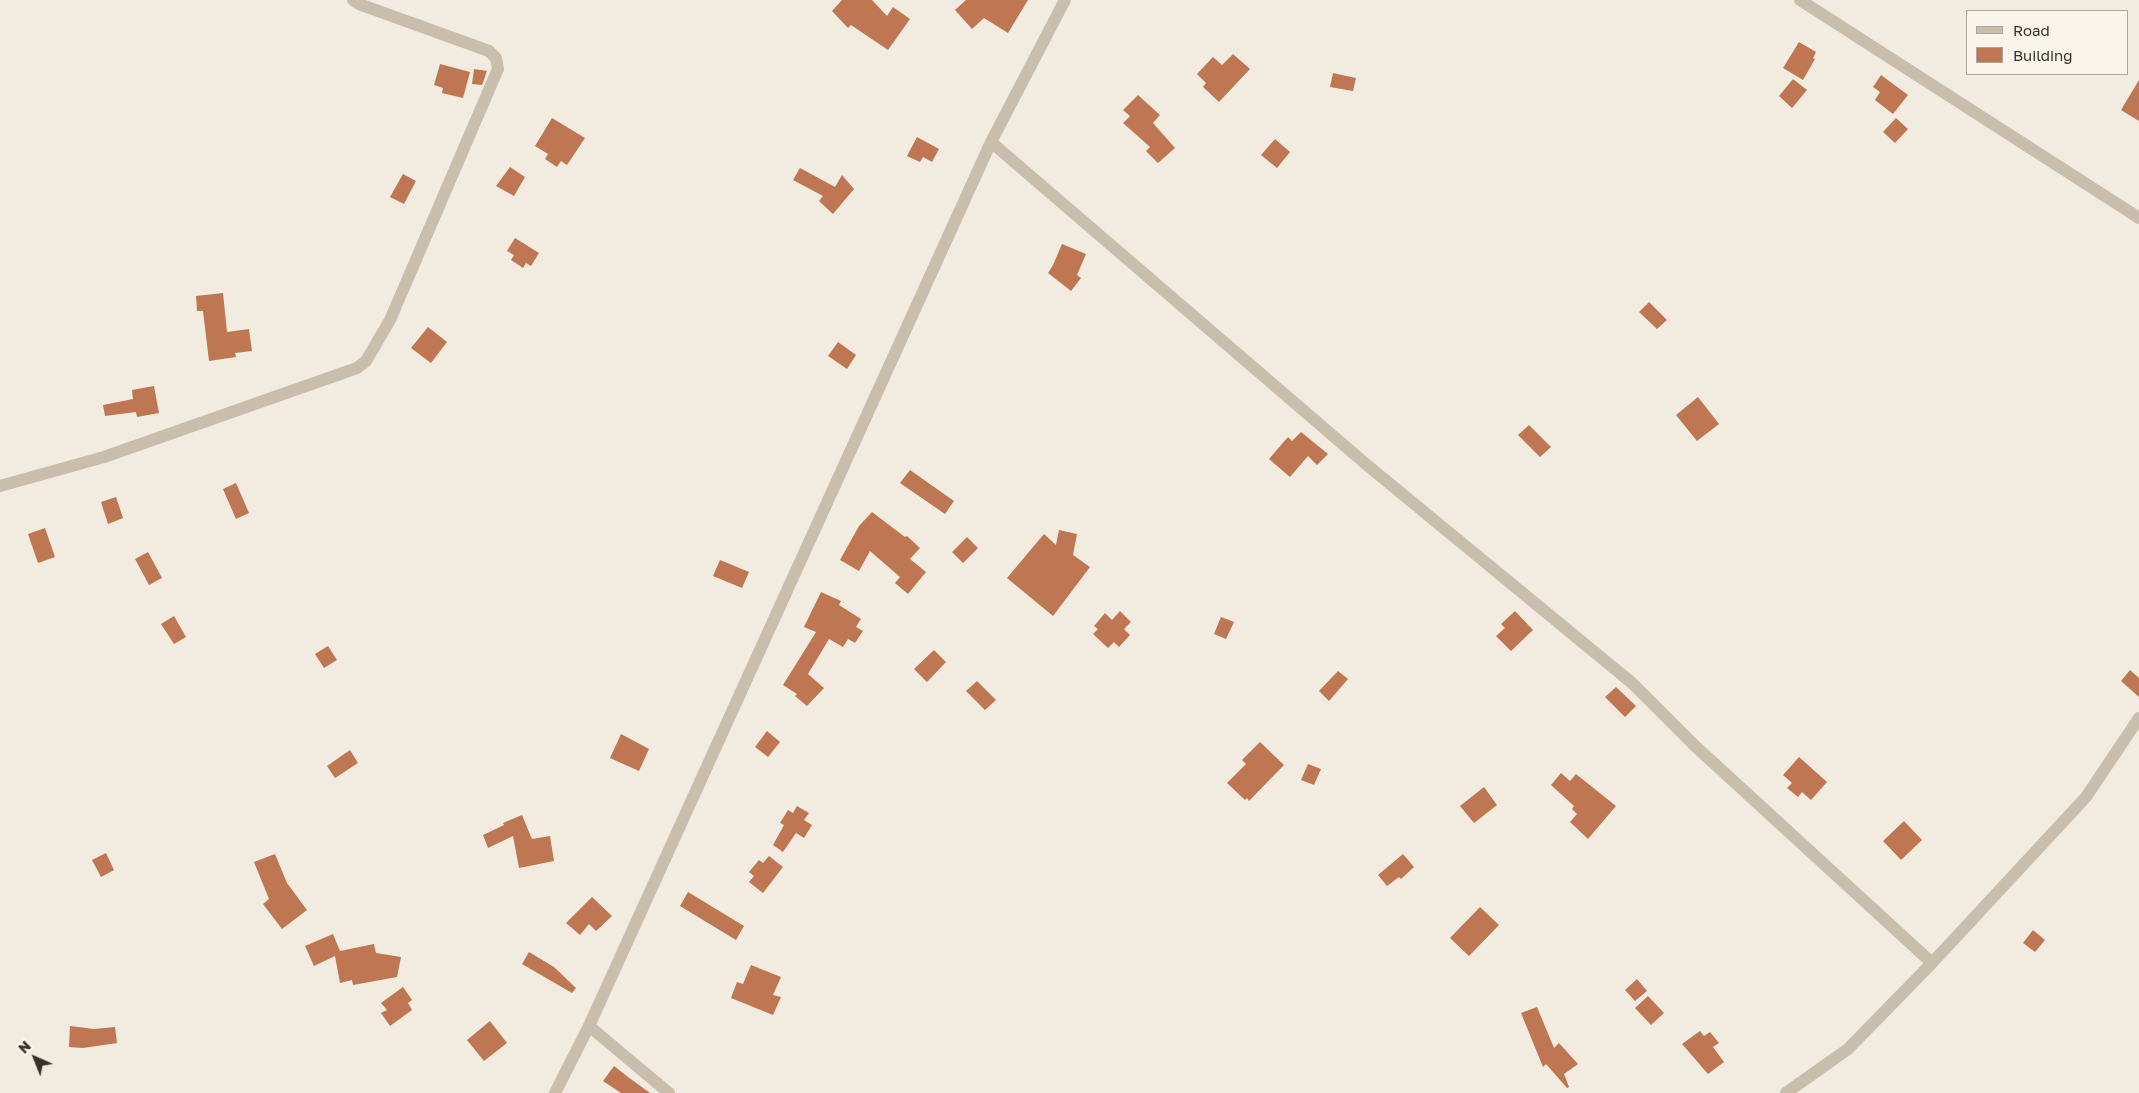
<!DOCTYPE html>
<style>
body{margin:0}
#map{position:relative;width:2139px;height:1093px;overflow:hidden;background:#f2ebe0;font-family:"Golos Text",sans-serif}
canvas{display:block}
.legend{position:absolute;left:1966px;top:10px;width:162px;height:65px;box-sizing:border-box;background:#f9f5ed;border:1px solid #aca69f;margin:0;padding:6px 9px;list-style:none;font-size:15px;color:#38302b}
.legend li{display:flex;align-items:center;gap:10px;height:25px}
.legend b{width:25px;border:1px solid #aca69f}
.north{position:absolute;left:10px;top:1033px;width:50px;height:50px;-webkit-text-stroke:4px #f9f5ed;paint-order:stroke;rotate:316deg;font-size:14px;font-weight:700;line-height:20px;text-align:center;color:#38302b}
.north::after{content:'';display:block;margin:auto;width:18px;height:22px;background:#38302b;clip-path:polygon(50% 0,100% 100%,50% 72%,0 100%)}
</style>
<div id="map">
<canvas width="2139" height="1093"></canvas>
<ul class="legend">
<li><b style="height:6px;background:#c9bdac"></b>Road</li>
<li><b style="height:14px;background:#be7752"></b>Building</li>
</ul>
<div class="north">N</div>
</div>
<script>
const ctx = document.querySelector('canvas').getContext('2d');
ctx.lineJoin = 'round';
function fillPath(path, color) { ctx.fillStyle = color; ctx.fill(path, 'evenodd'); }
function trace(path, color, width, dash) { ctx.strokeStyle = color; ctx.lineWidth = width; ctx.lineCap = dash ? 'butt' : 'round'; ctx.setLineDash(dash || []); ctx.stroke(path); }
fillPath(new Path2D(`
 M842,0H872L887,16L893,7L910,19L888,50L851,25L848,28L832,11Z
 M966,0H1028L1008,33L984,18L972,29L955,10Z
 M1799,42L1816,52L1813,58L1815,59L1803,80L1783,68Z
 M1233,54L1250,69L1219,102L1203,87L1206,83L1197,74L1213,57L1222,65Z
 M440,64L470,72L463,98L442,93L443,88L434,85Z
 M474,69L487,71L482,85L472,84Z
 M1333,73L1356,78L1353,91L1330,87Z
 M1881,75L1908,95L1893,114L1875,100L1880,92L1873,87Z
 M1793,79L1807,90L1792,108L1779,96Z
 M2139,80V121L2121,110Z
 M1138,95L1160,115L1153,123L1175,148L1158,163L1146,151L1150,147L1123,123L1130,116L1123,110Z
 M552,118L585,138L567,165L561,161L557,167L545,159L548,154L535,146Z
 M1896,118L1908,129L1895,143L1883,132Z
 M917,137L939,149L932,162L923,157L920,162L907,156Z
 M1275,139L1290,152L1277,168L1261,155Z
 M510,167L525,177L514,196L496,186Z
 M800,168L835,187L842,175L854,189L833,214L819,201L823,196L793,180Z
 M403,174L416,181L404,204L390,197Z
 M515,238L539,253L531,266L526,263L523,268L511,260L514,255L507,251Z
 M1062,244L1086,254L1077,275L1081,278L1071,291L1048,273L1053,265Z
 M223,293L227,332L249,329L252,351L235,353L236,357L209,361L203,311H197L196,296Z
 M1649,302L1667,320L1657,329L1639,312Z
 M428,327L447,342L431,363L411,348Z
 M838,342L856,355L847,369L828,356Z
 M154,386L159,413L137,417L136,412L105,416L103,405L133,399L132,390Z
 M1698,397L1719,424L1697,441L1676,415Z
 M1529,425L1551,447L1540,457L1518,435Z
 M1301,432L1328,454L1317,465L1308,456L1290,477L1269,459L1288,437L1292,441Z
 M910,470L954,501L945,514L900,483Z
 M236,483L249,513L236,519L223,489Z
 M116,497L123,518L108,524L101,502Z
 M872,512L905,537L907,536L920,548L910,559L926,572L908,594L895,583L900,577L870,551L859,571L840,560L859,526Z
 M45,528L55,557L38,563L28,534Z
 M1059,530L1077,534L1073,555L1090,567L1053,616L1007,578L1044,534L1056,545Z
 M967,537L978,548L963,563L952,552Z
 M148,552L162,578L149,585L135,559Z
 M720,560L749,572L742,588L713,576Z
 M821,592L841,601L839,605L861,619L856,627L863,631L855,643L848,639L843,647L829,639L808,674L824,688L807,706L795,696L797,694L783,685L816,632L804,627Z
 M1120,611L1131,622L1124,629L1130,635L1119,647L1114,642L1108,648L1093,634L1098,629L1094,626L1105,613L1112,620Z
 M1515,611L1533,630L1511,651L1496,636L1505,628L1501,624Z
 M174,616L186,637L174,644L161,624Z
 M1221,617L1234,622L1226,639L1214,634Z
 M328,646L337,660L324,668L315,654Z
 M934,650L946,662L927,682L914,669Z
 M2130,670L2139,678V697L2121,681Z
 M1338,671L1348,679L1329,701L1319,691Z
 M977,681L996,700L985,710L966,691Z
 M1616,687L1636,706L1625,717L1605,697Z
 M767,731L780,742L768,757L755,747Z
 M621,734L649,749L639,771L610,758Z
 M1260,742L1284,765L1249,801L1247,798L1245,800L1227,783L1246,764L1242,760Z
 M350,750L358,763L335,778L327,766Z
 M1799,757L1827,782L1811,800L1802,792L1798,797L1787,788L1792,783L1783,775Z
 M1308,764L1321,769L1314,785L1301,780Z
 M1561,773L1570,781L1576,774L1616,806L1588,839L1570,822L1577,814L1572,809L1574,806L1551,785Z
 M1484,787L1497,805L1474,823L1460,806Z
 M797,806L809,813L804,820L812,825L804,838L796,833L783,852L773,845L784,825L780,823L788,810L793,813Z
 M522,815L532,839L550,836L554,861L519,868L513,836L488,848L483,835L504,825L503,823Z
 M1904,821L1922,840L1901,860L1883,841Z
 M106,853L114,870L101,877L92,860Z
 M275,854L287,883L307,910L282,929L263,904L269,899L254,862Z
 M1403,854L1414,867L1401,879L1399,877L1387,886L1378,875Z
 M769,856L783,867L763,893L749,882L754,876L749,872L759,860L763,863Z
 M688,892L744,926L736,940L680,906Z
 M592,897L612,916L596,931L589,924L580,935L566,923Z
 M1480,907L1499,925L1469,956L1450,938Z
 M2033,930L2045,940L2035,952L2023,943Z
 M333,934L340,951L374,944L376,953L401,957L397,977L353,985L352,980L340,983L335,956L314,966L305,946Z
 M529,952L554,967L576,988L572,993L522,964Z
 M751,965L781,977L773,995L781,997L773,1015L731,998L737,982L743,984Z
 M1637,979L1647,991L1635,1001L1625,990Z
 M403,987L412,1000L408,1003L412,1010L390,1026L381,1013L387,1010L381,1003Z
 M1648,996L1664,1013L1651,1025L1635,1008Z
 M1537,1007L1554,1048L1559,1043L1578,1064L1564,1074L1569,1087L1567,1088L1546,1064L1543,1067L1521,1013Z
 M490,1021L507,1043L484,1061L467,1040Z
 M70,1026L94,1029L115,1027L117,1043L83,1048L69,1047Z
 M1700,1031L1704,1036L1710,1032L1719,1043L1713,1047L1724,1062L1708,1074L1682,1044Z
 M614,1066L628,1077L650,1093H621L603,1081Z`), '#be7752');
trace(new Path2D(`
 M1800,0L2139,218
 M991,142L1367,465L1632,683L1694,745L1932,963
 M0,486L104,457L357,368L366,361L390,320L498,69L496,58L489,51L359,4L353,0
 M589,1026L669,1093
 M555,1093L589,1026L991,142L1065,0
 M1786,1093L1848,1049L1932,963L2086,797L2139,718`), '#c9bdac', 12);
</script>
